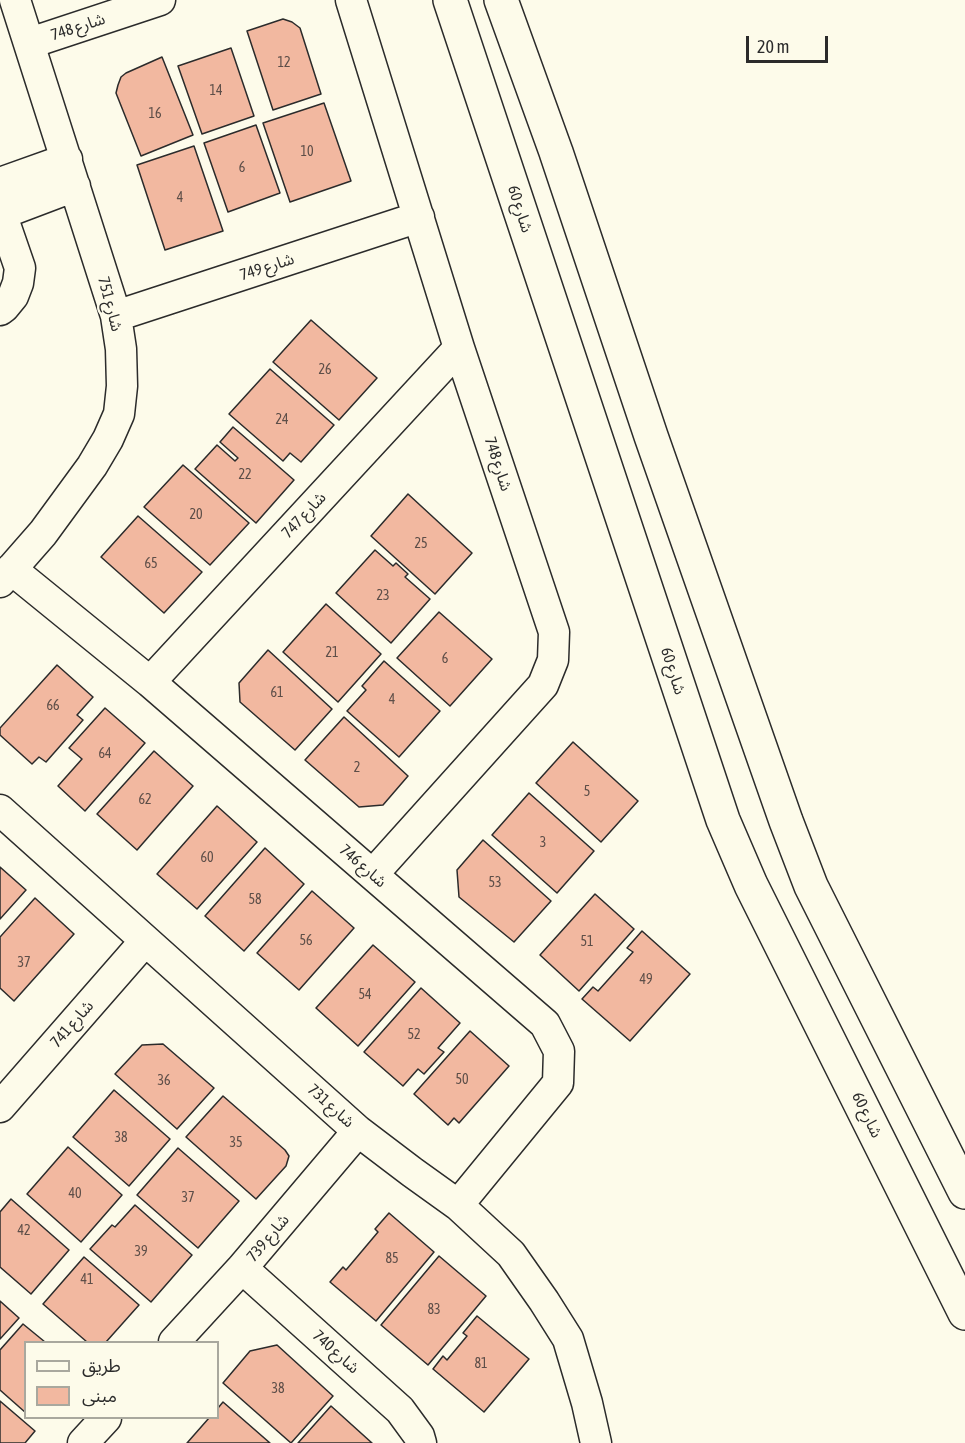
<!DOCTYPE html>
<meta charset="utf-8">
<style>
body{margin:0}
#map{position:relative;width:965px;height:1443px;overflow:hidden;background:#fdfbea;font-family:"Asap Condensed","Noto Sans Arabic",sans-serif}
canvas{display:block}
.legend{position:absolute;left:24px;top:1341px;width:195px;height:78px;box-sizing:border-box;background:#fdfbea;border:2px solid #a9a89e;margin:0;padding:8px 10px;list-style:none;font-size:18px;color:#2b2b2b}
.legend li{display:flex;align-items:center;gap:12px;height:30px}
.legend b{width:30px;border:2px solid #a9a89e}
.scale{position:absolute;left:746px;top:36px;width:82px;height:27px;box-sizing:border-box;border:3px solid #2b2b2b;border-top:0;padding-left:8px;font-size:18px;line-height:21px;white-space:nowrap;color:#2b2b2b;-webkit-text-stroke:4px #fdfbea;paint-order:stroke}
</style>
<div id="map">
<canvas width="965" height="1443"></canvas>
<ul class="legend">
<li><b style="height:8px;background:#fdfbea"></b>طريق</li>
<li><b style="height:16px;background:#f2b8a0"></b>مبنى</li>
</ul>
<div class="scale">20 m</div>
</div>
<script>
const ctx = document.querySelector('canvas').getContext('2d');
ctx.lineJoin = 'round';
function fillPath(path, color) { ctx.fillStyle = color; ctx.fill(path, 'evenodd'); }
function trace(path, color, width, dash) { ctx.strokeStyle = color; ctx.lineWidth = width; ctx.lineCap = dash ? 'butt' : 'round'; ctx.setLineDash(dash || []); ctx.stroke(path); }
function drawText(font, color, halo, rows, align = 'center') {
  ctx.font = font + ' "Asap Condensed","Noto Sans Arabic",sans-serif'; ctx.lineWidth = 4.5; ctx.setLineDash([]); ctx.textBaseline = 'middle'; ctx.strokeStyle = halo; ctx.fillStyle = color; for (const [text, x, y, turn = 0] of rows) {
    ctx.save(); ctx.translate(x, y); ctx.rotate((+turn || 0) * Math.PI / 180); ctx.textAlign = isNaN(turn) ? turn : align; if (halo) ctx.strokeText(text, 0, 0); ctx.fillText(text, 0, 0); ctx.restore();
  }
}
const building = new Path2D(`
 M283,19L292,22L300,28L321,94L273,110L247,31Z
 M231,48L254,116L202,134L178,66Z
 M162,57L193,135L141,156L116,93L118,85L121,77L126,73Z
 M324,103L351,181L290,202L263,123Z
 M256,125L280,193L228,212L204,143Z
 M194,146L223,231L165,250L137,165Z
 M311,320L377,378L339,420L273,362Z
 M270,369L334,425L301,462L290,453L283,461L229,414Z
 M233,427L294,480L256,523L195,469L217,445L235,461L238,458L220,442Z
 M183,465L249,523L210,565L144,507Z
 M408,494L472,553L435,594L371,536Z
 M138,516L202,572L164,613L101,557Z
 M375,550L393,566L396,563L408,574L405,577L430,599L391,643L336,593Z
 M326,604L381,654L338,702L283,652Z
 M439,612L492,659L450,706L397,658Z
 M268,650L332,709L295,750L240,702L239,683Z
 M384,661L440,711L399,757L347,711L366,690L362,686Z
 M57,665L93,697L77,715L83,720L46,762L39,757L32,764L0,735V728Z
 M105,708L145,743L85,811L58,786L82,759L69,748Z
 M344,717L408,776L383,805L359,807L305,760Z
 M573,742L638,801L601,842L536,783Z
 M154,751L193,786L137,850L97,814Z
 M529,793L594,851L557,893L492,835Z
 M217,806L257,842L197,909L157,874Z
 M483,840L551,901L514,942L459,897L457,870Z
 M265,848L304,884L244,951L205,916Z
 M0,867L26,890L0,919Z
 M312,891L354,928L299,990L257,953Z
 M595,894L634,929L579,991L540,955Z
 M35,898L74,934L14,1001L0,988V937Z
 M642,931L690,974L630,1041L582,999L593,987L598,991L633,952L627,948Z
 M373,945L415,982L358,1046L316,1008Z
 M421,988L460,1023L438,1048L444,1052L424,1074L418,1069L403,1086L364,1052Z
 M470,1031L509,1066L459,1123L454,1118L448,1125L414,1094Z
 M163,1044L214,1088L177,1129L115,1074L142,1045Z
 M114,1090L170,1139L129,1186L73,1137Z
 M223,1096L285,1150L289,1156L286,1166L256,1199L186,1137Z
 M68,1147L122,1195L81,1242L27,1194Z
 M178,1148L239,1201L198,1248L137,1195Z
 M11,1199L69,1250L31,1294L0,1267V1212Z
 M135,1205L192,1255L151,1302L90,1249L112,1225L115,1227Z
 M389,1213L434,1252L376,1321L330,1282L343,1267L346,1270L378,1232L375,1229Z
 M439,1256L486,1296L428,1365L381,1325Z
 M84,1257L139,1305L106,1342H87L43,1304Z
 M0,1301L19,1318L0,1339Z
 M477,1316L529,1359L484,1412L433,1369L443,1356L447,1360L467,1336L463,1333Z
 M23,1324L45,1342H26V1413L0,1390V1350Z
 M277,1345L333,1396L291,1443L223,1383L250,1351Z
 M0,1401L35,1431L25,1443H0Z
 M223,1402L270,1443H187L209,1418H218V1408Z
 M331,1406L372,1443H298Z`);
fillPath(building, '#f2b8a0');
trace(building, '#2b2b2b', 1.5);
const minor = new Path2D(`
 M351,0L459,348L554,632L553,660L543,685L373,874
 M30,43L160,0
 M0,183L67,159
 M0,210L20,268L18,283L13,296L4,307L0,310
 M1,214L75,186
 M116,316L419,217
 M11,569L150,682L545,1024L559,1051L558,1083L458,1205
 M0,582L43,533L92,466L108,439L119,414L122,386L121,349L116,316L15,0
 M150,682L459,348
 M0,810L358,1131L412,1172L458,1205L511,1254L544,1301L568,1339L587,1403L596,1443
 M0,1107L145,941
 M242,1268L400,1410L419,1436L421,1443
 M174,1342L242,1268L358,1131
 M83,1443L106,1418`);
const major = new Path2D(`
 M450,0L723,820L751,885L965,1313
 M501,0L556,152L651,436L786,821L811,886L965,1192`);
trace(minor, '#2b2b2b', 33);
trace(major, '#2b2b2b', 36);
trace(minor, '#fdfbea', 30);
trace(major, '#fdfbea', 33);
drawText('14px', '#5d4e48', null, [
 ["12",284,63],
 ["14",216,91],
 ["16",155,114],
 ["10",307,152],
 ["6",242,168],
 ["4",180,198],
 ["26",325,370],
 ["24",282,420],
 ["22",245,475],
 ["20",196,515],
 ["25",421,544],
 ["65",151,564],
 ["23",383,596],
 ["21",332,653],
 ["6",445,659],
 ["61",277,693],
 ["4",392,700],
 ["66",53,706],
 ["64",105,754],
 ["2",357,768],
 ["5",587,792],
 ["62",145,800],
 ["3",543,843],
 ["60",207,858],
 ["53",495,883],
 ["58",255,900],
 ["56",306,941],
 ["51",587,942],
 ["37",24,963],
 ["49",646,980],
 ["54",365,995],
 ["52",414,1035],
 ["50",462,1080],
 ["36",164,1081],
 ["38",121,1138],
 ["35",236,1143],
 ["40",75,1194],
 ["37",188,1198],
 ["42",24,1231],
 ["39",141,1252],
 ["85",392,1259],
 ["41",87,1280],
 ["83",434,1310],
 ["81",481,1364],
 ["38",278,1389]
]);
drawText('16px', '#2b2b2b', '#fdfbea', [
 ["شارع 748",78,27,-18],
 ["شارع 60",520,209,72],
 ["شارع 749",267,267,-18],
 ["شارع 751",110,304,75],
 ["شارع 748",498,464,72],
 ["شارع 747",304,515,-47],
 ["شارع 60",673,671,72],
 ["شارع 746",363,866,41],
 ["شارع 741",72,1024,-49],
 ["شارع 731",331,1106,42],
 ["شارع 60",867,1115,64],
 ["شارع 739",268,1238,-50],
 ["شارع 740",336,1352,42]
]);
</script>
